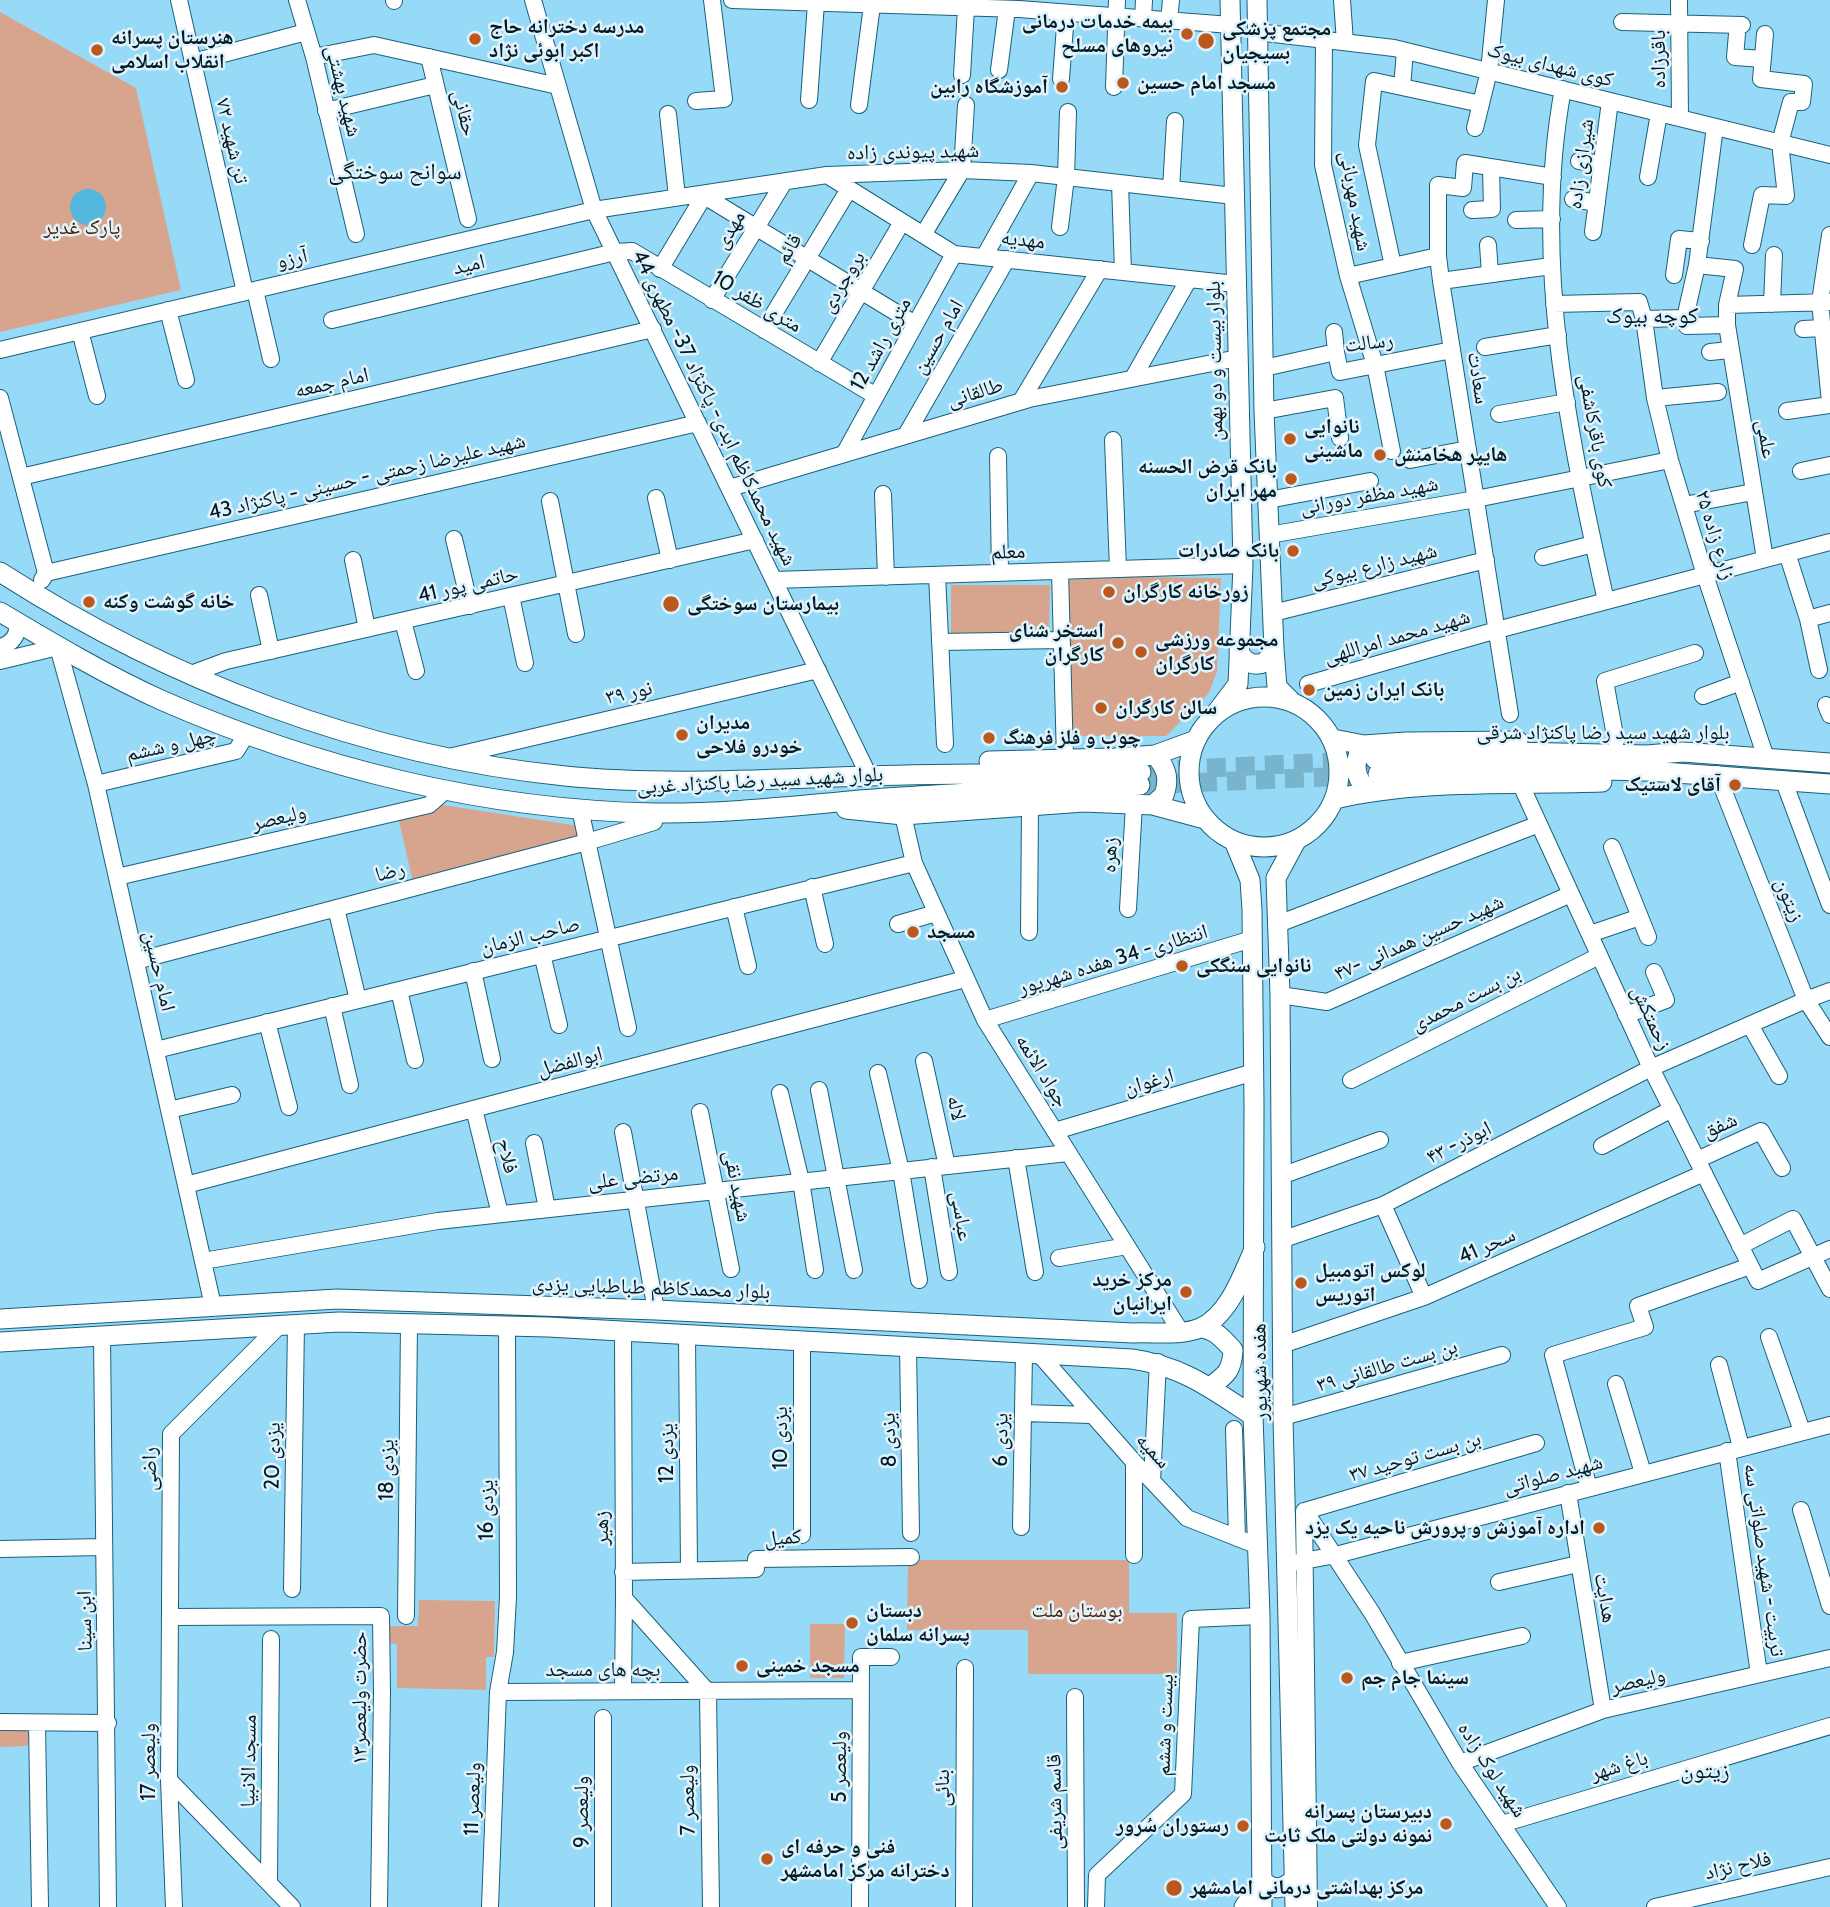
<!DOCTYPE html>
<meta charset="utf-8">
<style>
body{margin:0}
canvas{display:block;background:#97daf7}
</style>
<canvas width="1830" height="1907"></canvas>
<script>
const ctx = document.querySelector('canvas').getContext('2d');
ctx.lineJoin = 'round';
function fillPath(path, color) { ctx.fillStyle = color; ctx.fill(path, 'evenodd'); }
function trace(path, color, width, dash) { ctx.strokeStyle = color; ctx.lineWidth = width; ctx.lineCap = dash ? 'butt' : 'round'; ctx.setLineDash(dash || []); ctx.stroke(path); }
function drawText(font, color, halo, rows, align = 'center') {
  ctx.font = font + ' Cabin,"Noto Naskh Arabic",sans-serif'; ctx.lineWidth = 5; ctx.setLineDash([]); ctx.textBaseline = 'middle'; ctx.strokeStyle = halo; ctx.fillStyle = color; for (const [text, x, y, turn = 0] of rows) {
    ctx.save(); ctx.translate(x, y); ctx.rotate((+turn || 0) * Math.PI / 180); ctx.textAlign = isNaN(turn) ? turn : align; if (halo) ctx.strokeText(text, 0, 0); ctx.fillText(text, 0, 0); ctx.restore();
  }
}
fillPath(new Path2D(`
 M0,12L136,88L181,290L0,332Z
 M1129,577L1221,578L1217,671L1209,693L1166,736H1064L1065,580Z
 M951,585H1050L1049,636H951Z
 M443,805L579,826L581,837L413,882L398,817Z
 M908,1560H1129V1613H1177V1674H1028V1630H907Z
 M419,1600L495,1601L494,1657H486V1690L397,1688V1644L382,1643V1626H418Z
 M810,1624H845L844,1678H810Z
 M26,1727L31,1737L27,1746L0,1747V1728Z`), '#d7a58d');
fillPath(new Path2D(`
 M70 207a18 18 0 1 1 36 0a18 18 0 1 1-36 0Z`), '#54b7de');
trace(new Path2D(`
 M1149,771L1371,760
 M1140,785L1373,775`), '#79b4cd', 19, [19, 10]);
const minor = new Path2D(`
 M179,0L245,292
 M297,0L314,57L356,234
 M394,0V1
 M533,0L594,210L869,776
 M732,0L1019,9L1231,25
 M1342,0L1345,42
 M1679,0L1680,118
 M1143,19L1144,0
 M1169,21L1171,0
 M1622,22L1742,25
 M1257,32L1394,48L1830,155
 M1737,34L1735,57L1763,59
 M1324,40L1323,165L1348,276L1375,365L1392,451
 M314,57L374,45L558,86
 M429,57L468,219
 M193,62L306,32
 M999,70L1007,9
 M962,75L966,8
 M1061,79L1066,13
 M1114,87L1117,0
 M1402,87L1405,51
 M1563,89C1531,260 1569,435 1606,601
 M809,100L816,3
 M696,101L724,99L712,0
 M859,105L872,5
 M326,111L435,85
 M668,114L677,197
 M1475,128L1489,71L1496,0
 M1579,161L1602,164
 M827,175L954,254L1236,284
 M1648,177L1659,113
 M1120,183L1123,272
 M1171,189L1175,121
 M701,194L915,324
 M1573,199L1597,203
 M1472,210L1492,209L1491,168
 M1516,220L1552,219
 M1060,227L1066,177L1068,112
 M1593,232L1610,101
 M923,235L962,170L966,105
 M1830,235L1820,302L1830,402
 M1488,245L1490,274
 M1752,245L1762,195L1786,196L1780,143L1791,102H1802L1804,84L1761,79L1765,34
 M984,257L1031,173
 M1697,265L1735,269L1727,305
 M1393,266L1367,145L1374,81L1481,104
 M660,269L704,196
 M1674,275L1679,239L1701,241
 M1348,276L1438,256
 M1441,281L1551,266
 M255,290L271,359
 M712,300L784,182
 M1554,304L1639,302L1644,319L1685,318L1687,326L1727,325V305L1830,302
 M1772,304L1774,255
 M168,310L186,380
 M1685,318L1697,265L1715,127
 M1644,319L1655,398L1670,460L1705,575L1766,758
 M332,320L615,252L632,251L876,396
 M1727,325L1765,559
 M1803,329L1823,328
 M764,330L849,189
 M80,331L97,396
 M1334,332L1336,352
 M1485,347L1558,335
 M0,350L594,210L827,175L962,170L1031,173L1234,196
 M1710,352L1730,350
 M819,363L902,222
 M1264,368L1336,352L1340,372L1452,350
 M1133,378L1189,279
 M0,398L46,573L42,580
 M1655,398L1718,392
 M1021,401L1100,269
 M1264,411L1335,398L1340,438
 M1787,411L1830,405
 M1499,414L1567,402
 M906,435L1007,259
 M1113,440L1118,569
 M844,454L954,254
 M998,456L1000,573
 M1410,460L1468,449
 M1801,471L1830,465
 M21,477L653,329
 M730,488L1029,399L1238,358
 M883,494L886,577
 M656,498L670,560
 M1268,500L1370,481
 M550,501L576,634
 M1684,505L1753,492
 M1269,535L1476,499L1670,460
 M454,539L470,606
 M1787,553L1808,619L1819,670
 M1543,557L1593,544
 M353,560L367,629
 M1060,571L1065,759
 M46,573L698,423
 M937,575L945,744
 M774,580L1243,565
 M259,595L271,651
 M511,596L525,663
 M1273,613L1486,560
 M1808,619L1830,613
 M403,621L416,671
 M940,642L1061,640
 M0,647C12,644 19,635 17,622
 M0,661L58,647L96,784L213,1306
 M191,674L226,661L755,540
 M1308,684L1497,630L1830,542
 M1703,696L1741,682
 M1826,705L1830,715
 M1510,714L1441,281L1438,256V185L1463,188L1465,163L1553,177
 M1616,741L1605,681L1695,653
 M449,757L818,670
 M1717,774L1806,1000L1830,1037
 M1783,779L1830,905
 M96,784L236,751L247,733
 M1521,785L1651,1068L1758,1281L1830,1249
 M580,809L628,1028
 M903,815L914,863L985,1020L1181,1332
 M1612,847L1640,917
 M117,877L429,805L446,790
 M812,887L825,944
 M734,907L748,966
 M336,908L358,1000
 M1128,909L1134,804
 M898,924L936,913
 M1278,924L1539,824
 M1029,932L1030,807
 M1590,934L1640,917L1648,937
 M542,954L559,1025
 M136,961L587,842L654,822
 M473,971L492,1059
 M399,990L415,1060
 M1280,995L1327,1002L1571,894
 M332,1006L350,1085
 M1626,1015L1666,1000L1654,972
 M985,1020L1252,939
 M267,1022L289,1107
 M1750,1025L1779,1076
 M156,1050L914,863
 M924,1061L947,1166
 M878,1073L901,1171L919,1280
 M1351,1080L1599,956
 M819,1090L854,1270
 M780,1093L801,1181L815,1270
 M474,1109L500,1214
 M169,1110L232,1095
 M700,1112L731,1269
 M1055,1131L1254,1072
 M623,1132L656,1310
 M534,1143L547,1209
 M1602,1146L1672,1109
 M1016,1158L1035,1272
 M1697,1160L1761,1131L1782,1168
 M932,1167L949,1272
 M1281,1176L1380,1140
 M186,1185L965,979
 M1383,1205L1424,1297
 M1281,1240L1383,1205L1651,1068L1806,1000L1830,991
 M1740,1246L1793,1219L1830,1289
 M1059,1258L1127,1246
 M203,1261L438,1221L1068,1153
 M623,1331L624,1598L708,1692
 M102,1335L108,1907
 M687,1335L689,1570
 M1769,1337L1802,1431
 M802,1341V1535
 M1282,1345L1424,1297L1704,1173
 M908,1347L911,1533
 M1040,1355L1134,1462L1187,1518L1258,1546
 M1719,1365L1741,1447
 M1616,1384L1643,1473
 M1023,1413L1092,1415
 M1283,1417L1502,1355
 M1234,1429L1237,1538
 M1536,1443L1305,1511L1372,1613L1460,1763L1558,1907
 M1727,1451L1759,1674
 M1152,1481L1158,1362
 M1589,1488L1553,1355L1645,1327L1638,1306L1750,1266
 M1568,1493L1603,1710
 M1801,1510L1830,1606
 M1304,1511L1309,1907
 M1021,1527L1024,1354
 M0,1549L104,1547
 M1134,1555V1462
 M1287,1564L1336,1555L1830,1425
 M623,1572L756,1569V1559L911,1557
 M1499,1582L1578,1564
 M292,1589L296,1324
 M406,1616L409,1323
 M170,1617L381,1616L382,1692L379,1907
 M1400,1663L1522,1636
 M623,1691L624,1598
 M498,1692L861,1690
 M708,1692L711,1907
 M1075,1697L1076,1907
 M0,1722L108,1723
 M37,1723L40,1907
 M1460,1763L1603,1710L1830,1658
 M169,1780L292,1907
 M1502,1824L1830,1726
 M269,1883L271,1639
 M174,1907L169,1780L171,1434L280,1325
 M490,1907L498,1692L505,1652L508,1597L507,1326
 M603,1907V1718
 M860,1907L861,1657H891
 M964,1907L965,1668
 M1096,1907L1097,1875L1183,1794L1191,1619L1260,1616
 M1655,1907L1830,1867`);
const major = new Path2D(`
 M1257,0L1264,411L1274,649L1277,687L1290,700
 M0,572C168,680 365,756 565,776C665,786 767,779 868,776C959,773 1050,774 1141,772
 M0,612C52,643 106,675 161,700C316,768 485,810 655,813C732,814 809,804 885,798C970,792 1055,789 1140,785
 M1239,651C1244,663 1254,667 1266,662L1274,649
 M1189 772a75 75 0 1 1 150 0a75 75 0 1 1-150 0Z
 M1216,713L1238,684L1243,565L1230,0
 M1333,739L1364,745L1406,742L1518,741
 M1364,745C1352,762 1354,777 1368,791
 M1375,759L1515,752L1647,755L1683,752L1830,763
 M989,761L1115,758L1155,755L1196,740
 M1378,774L1513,768L1648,771L1830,784
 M1335,799C1418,779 1516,785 1602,782
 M1153,805L1164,795C1170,778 1166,767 1155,755
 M846,809L903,815L1084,802L1153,805L1205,819
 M1234,841L1250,880L1252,910L1254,1105L1253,1416L1260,1616L1262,1907
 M0,1319L337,1299L656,1310L1133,1333C1154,1332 1180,1336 1200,1328C1229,1316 1243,1274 1255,1247
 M1201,1328C1215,1329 1224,1340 1233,1350C1232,1371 1226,1375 1210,1387
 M0,1342L339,1322L548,1327L1132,1359C1182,1366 1212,1389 1253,1416
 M1244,1907L1262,1880C1273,1891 1283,1890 1294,1879
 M1295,1907L1283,1417L1280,995L1276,878L1296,841`);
trace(minor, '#19617a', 18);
trace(major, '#19617a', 21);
trace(minor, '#fff', 16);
trace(major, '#fff', 19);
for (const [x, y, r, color] of [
 [1187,34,7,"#bb581e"],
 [475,39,7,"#bb581e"],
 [1206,41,9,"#bb581e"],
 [97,50,7,"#bb581e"],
 [1123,83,7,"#bb581e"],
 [1062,87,7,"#bb581e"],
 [1290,439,7,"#bb581e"],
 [1380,455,7,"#bb581e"],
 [1291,479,7,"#bb581e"],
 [1293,551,7,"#bb581e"],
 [1109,592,7,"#bb581e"],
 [89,602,7,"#bb581e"],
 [671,604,9,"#bb581e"],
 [1118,643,7,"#bb581e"],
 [1141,652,7,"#bb581e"],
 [1309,690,7,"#bb581e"],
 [1101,708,7,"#bb581e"],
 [682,735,7,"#bb581e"],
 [989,738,7,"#bb581e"],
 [1735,785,7,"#bb581e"],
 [913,932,7,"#bb581e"],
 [1182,966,7,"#bb581e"],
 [1301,1283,7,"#bb581e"],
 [1186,1292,7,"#bb581e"],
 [1599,1528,7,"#bb581e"],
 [852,1623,7,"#bb581e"],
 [742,1666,7,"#bb581e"],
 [1347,1678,7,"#bb581e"],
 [1446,1824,7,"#bb581e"],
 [1243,1826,7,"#bb581e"],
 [767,1859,7,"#bb581e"],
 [1174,1888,9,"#bb581e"]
]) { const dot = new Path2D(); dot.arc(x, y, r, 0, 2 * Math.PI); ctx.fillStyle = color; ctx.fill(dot); trace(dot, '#e0f3fc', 2.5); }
drawText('bold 21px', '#001b25', '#e0f3fc', [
 ["بیمه خدمات درمانی",1173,22,"right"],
 ["نیروهای مسلح",1173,46,"right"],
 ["مدرسه دخترانه حاج",489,27],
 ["اکبر ابوئی نژاد",489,51],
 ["مجتمع پزشکی",1222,29],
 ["بسیجیان",1222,53],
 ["هنرستان پسرانه",111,38],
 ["انقلاب اسلامی",111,62],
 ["مسجد امام حسین",1137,83],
 ["آموزشگاه رابین",1048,87,"right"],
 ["نانوایی",1304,427],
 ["ماشینی",1304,451],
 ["هایپر هخامنش",1394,455],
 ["بانک قرض الحسنه",1277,467,"right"],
 ["مهر ایران",1277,491,"right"],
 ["بانک صادرات",1279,551,"right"],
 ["زورخانه کارگران",1123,592],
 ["خانه گوشت وکنه",103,602],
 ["بیمارستان سوختگی",687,604],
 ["استخر شنای",1104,631,"right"],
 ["کارگران",1104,655,"right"],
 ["مجموعه ورزشی",1155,640],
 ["کارگران",1155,664],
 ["بانک ایران زمین",1323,690],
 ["سالن کارگران",1115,708],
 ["مدیران",696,723],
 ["خودرو فلاحی",696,747],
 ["چوب و فلز فرهنگ",1003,738],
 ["آقای لاستیک",1721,785,"right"],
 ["مسجد",927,932],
 ["نانوایی سنگکی",1196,966],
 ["لوکس اتومبیل",1315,1271],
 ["اتوریس",1315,1295],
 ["مرکز خرید",1172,1280,"right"],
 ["ایرانیان",1172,1304,"right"],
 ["اداره آموزش و پرورش ناحیه یک یزد",1585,1528,"right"],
 ["دبستان",866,1611],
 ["پسرانه سلمان",866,1635],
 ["مسجد خمینی",756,1666],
 ["سینما جام جم",1361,1678],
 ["دبیرستان پسرانه",1432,1812,"right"],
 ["نمونه دولتی ملک ثابت",1432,1836,"right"],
 ["رستوران سُرور",1229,1826,"right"],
 ["فنی و حرفه ای",781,1847],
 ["دخترانه مرکز امامشهر",781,1871],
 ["مرکز بهداشتی درمانی امامشهر",1190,1888]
], 'left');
drawText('21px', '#001b25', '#e0f3fc', [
 ["باقرزاده",1659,59,-90],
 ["کوی شهدای بیوک",1550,65,14],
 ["شهید بهشتی",343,91,76],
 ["حقانی",464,113,76],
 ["۷۲ تن شهید",232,141,77],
 ["شهید پیوندی زاده",913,152,-1],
 ["شیرازی زاده",1581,164,-82],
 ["شهید مهربانی",1355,201,80],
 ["مهدی",730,230,-59],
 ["مهدیه",1023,240,6],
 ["قائم",789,249,-59],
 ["آرزو",292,259,-13],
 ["امید",469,265,-13],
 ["بروجردی",843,282,-59],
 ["10 متری ظفر",757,302,31],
 ["امام حسین",938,337,-60],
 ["رسالت",1369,343,-7],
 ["12 متری راشد",881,344,-61],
 ["بلوار بیست و دو بهمن",1215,361,-91],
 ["سعادت",1478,378,81],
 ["امام جمعه",332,383,-13],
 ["طالقانی",975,393,-17],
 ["شهید محمدکاظم ابدی- پاکنژاد 37- مطهری 44",714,408,64],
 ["کوی باقرکاشفی",1595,431,80],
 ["علمی",1766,439,81],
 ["شهید علیرضا زحمتی - حسینی - پاکنژاد 43",367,477,-13],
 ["شهید مظفر دورانی",1369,496,-10],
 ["زارع زاده ۲۵",1715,535,73],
 ["معلم",1008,552,-2],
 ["شهید زارع بیوکی",1374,566,-14],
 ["حاتمی پور 41",468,585,-13],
 ["شهید محمد امراللهی",1397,637,-16],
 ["نور ۳۹",629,693,-13],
 ["بلوار شهید سید رضا پاکنژاد شرقی",1603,733],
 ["چهل و ششم",171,745,-13],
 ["بلوار شهید سید رضا پاکنژاد غربی",760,781,-3],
 ["ولیعصر",279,818,-13],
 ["زهره",1110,855,-87],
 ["رضا",390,872,-15],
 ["زیتون",1789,900,68],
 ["صاحب الزمان",530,936,-14],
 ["شهید حسین همدانی -۴۷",1419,938,-24],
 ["انتظاری- 34 هفده شهریور",1113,960,-17],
 ["امام حسین",159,971,77],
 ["بن بست محمدی",1466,999,-27],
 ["زحمتکش",1651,1018,65],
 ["ابوالفضل",570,1062,-15],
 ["جواد الائمه",1042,1071,58],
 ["ارغوان",1149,1082,-16],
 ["لاله",956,1108,77],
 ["شفق",1720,1126,-24],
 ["ابوذر- ۴۳",1459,1143,-27],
 ["فلاح",507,1156,76],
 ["مرتضی علی",633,1178,-6],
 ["شهید نقی",737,1186,79],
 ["عباسی",961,1216,81],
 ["سحر 41",1487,1246,-24],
 ["بلوار محمدکاظم طباطبایی یزدی",651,1288,2],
 ["بن‌ بست طالقانی ۳۹",1387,1366,-16],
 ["هفده شهریور",1260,1372,-91],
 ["یزدی 10",781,1438,-90],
 ["یزدی 8",889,1440,-91],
 ["یزدی 6",1001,1440,-89],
 ["سمیه",1153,1451,47],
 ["یزدی 12",667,1453,-90],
 ["یزدی 20",273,1456,-89],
 ["بن بست توحید ۳۷",1415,1457,-16],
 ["راضی",150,1469,-90],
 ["یزدی 18",387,1470,-89],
 ["شهید صلواتی",1553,1475,-15],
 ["یزدی 16",487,1510,-90],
 ["زهیر",602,1528,-90],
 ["کمیل",783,1538,-4],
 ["تربیت - شهید صلواتی سه",1764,1560,82],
 ["هدایت",1605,1598,80],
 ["ابن سینا",85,1621,-91],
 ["بچه های مسجد",603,1670],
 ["ولیعصر",1638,1681,-13],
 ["حضرت ولیعصر۱۳",360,1698,-90],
 ["بیست و ششم",1165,1725,-88],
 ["مسجد الانبیا",249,1761,-89],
 ["ولیعصر 17",149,1762,-90],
 ["باغ شهر",1619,1766,-17],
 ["ولیعصر 5",840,1767,-90],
 ["شهید لوک زاده",1492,1770,57],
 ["بنائی",943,1788,-90],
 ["ولیعصر 11",473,1799,-88],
 ["ولیعصر 7",688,1800,-91],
 ["قاسم شریفی",1055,1802,-91],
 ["ولیعصر 9",582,1812,-90],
 ["فلاح نژاد",1738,1866,-13]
]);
drawText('21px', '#502003', '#e0f3fc', [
 ["پارک غدیر",82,228],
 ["بوستان ملت",1077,1611]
]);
drawText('23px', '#001b25', '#e0f3fc', [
 ["سوانح سوختگی",395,172],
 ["کوچه بیوک",1652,316],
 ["زیتون",1705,1771]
]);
</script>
